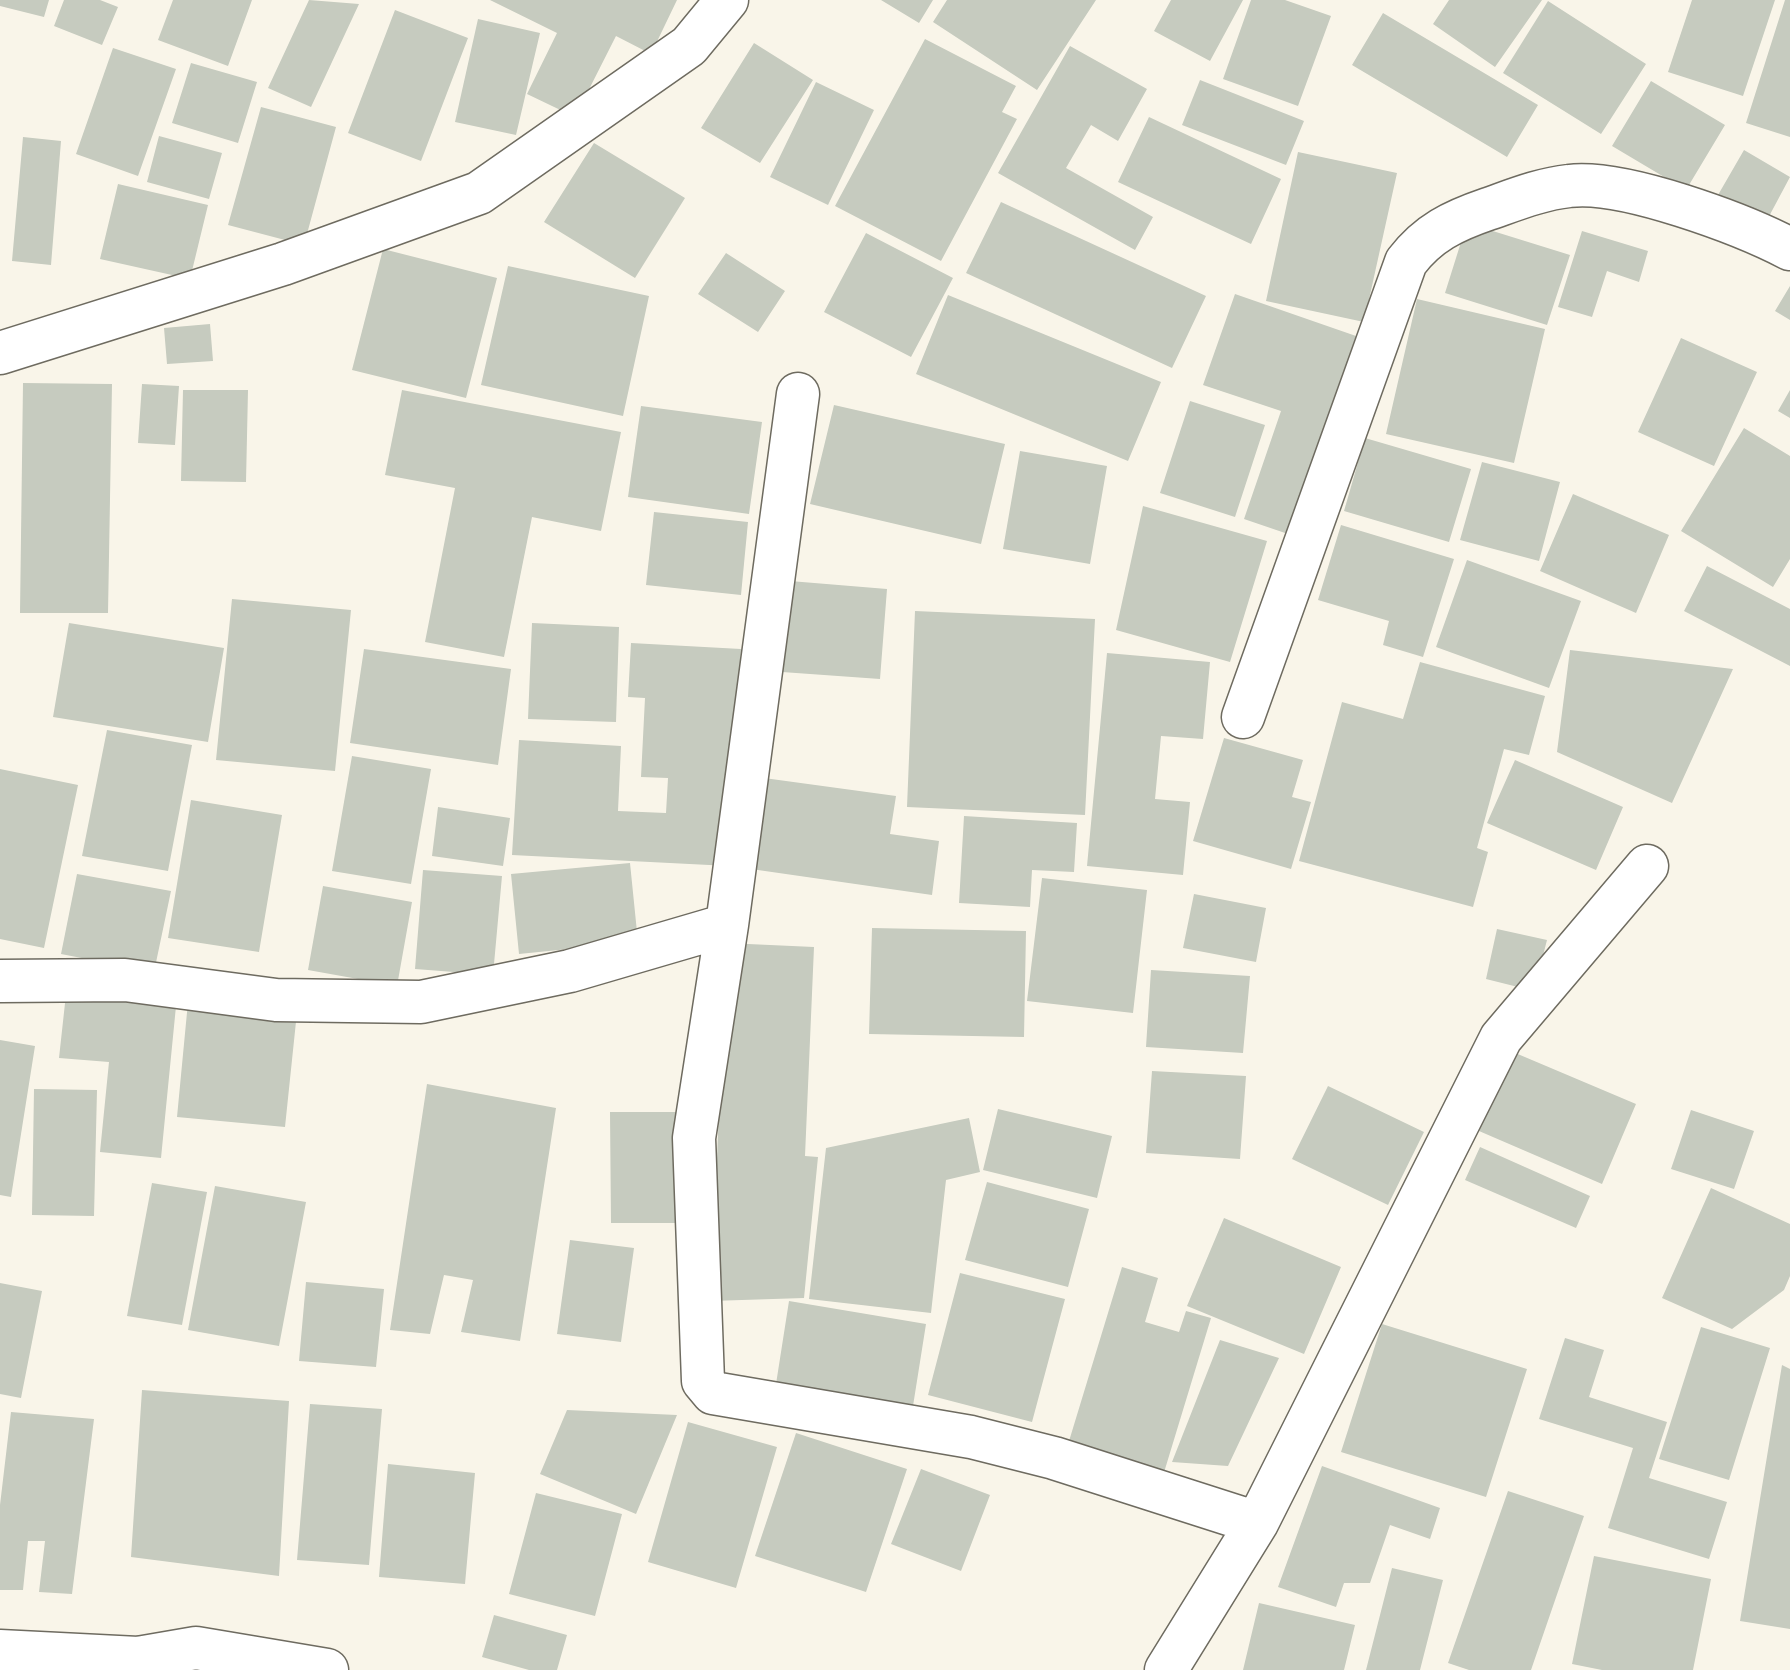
<!DOCTYPE html>
<style>
body{margin:0}
canvas{display:block;background:#f9f5e9}
</style>
<canvas width="1790" height="1670"></canvas>
<script>
const ctx = document.querySelector('canvas').getContext('2d');
ctx.lineJoin = 'round';
function fillPath(path, color) { ctx.fillStyle = color; ctx.fill(path, 'evenodd'); }
function trace(path, color, width, dash) { ctx.strokeStyle = color; ctx.lineWidth = width; ctx.lineCap = dash ? 'butt' : 'round'; ctx.setLineDash(dash || []); ctx.stroke(path); }
fillPath(new Path2D(`
 M0,0H49L44,17L0,6Z
 M64,0H100L118,7L102,45L54,26Z
 M173,0H252L228,66L158,40Z
 M309,0L359,4L311,107L268,88Z
 M490,0H677L651,54L616,36L575,117L527,94L557,33Z
 M881,0H933L919,23Z
 M947,0H1096L1037,90L933,22Z
 M1171,0H1243L1210,61L1154,31Z
 M1251,0H1285L1331,16L1298,106L1223,79Z
 M1449,0H1542L1495,67L1433,24Z
 M1692,0H1775L1743,96L1668,72Z
 M1785,0H1790V137L1746,123Z
 M1548,1L1646,64L1601,134L1503,73Z
 M395,10L468,38L421,161L348,133Z
 M1383,13L1538,105L1507,157L1352,65Z
 M478,19L540,33L516,135L455,122Z
 M925,39L1016,86L1002,112L1017,119L941,261L835,206Z
 M754,43L813,80L760,163L701,128Z
 M1070,46L1147,89L1118,141L1091,125L1066,168L1153,217L1135,250L998,173Z
 M113,48L176,69L138,176L76,154Z
 M191,63L257,82L238,143L172,123Z
 M1200,80L1304,121L1286,165L1182,125Z
 M1651,81L1725,125L1686,190L1612,146Z
 M816,82L874,110L828,205L770,177Z
 M261,107L336,127L304,245L228,225Z
 M1149,117L1281,179L1251,244L1118,182Z
 M159,136L222,153L209,199L147,182Z
 M23,137L61,141L51,265L12,261Z
 M594,143L685,198L635,278L544,222Z
 M1744,150L1790,177L1766,222L1718,195Z
 M1298,152L1397,173L1364,322L1266,301Z
 M118,184L208,205L190,279L100,259Z
 M1001,202L1206,296L1172,368L966,273Z
 M1467,223L1570,255L1547,325L1445,293Z
 M1582,231L1648,251L1639,282L1607,271L1592,317L1558,307Z
 M866,233L953,278L911,357L824,312Z
 M383,249L497,278L466,398L352,370Z
 M726,253L785,291L758,332L698,294Z
 M508,266L649,296L623,416L481,385Z
 M1790,286V320L1775,311Z
 M1235,294L1356,336L1288,534L1244,519L1281,411L1203,385Z
 M948,295L1161,382L1128,461L916,374Z
 M1417,299L1545,329L1514,463L1386,434Z
 M210,324L213,361L167,364L164,328Z
 M1681,338L1757,372L1714,466L1638,432Z
 M23,383L112,384L108,613H20Z
 M142,384L179,386L175,445L138,443Z
 M183,390H248L246,482L181,481Z
 M402,390L621,432L601,531L532,517L504,657L425,642L455,488L385,475Z
 M1790,390V418L1778,411Z
 M1190,401L1265,425L1235,517L1160,493Z
 M834,405L1005,444L981,544L810,504Z
 M641,406L762,422L749,514L628,497Z
 M1744,428L1790,456V559L1773,587L1681,531Z
 M1365,438L1471,469L1449,542L1344,511Z
 M1020,451L1107,466L1090,564L1003,549Z
 M1482,462L1560,482L1539,561L1460,540Z
 M1573,494L1669,535L1636,613L1540,571Z
 M1143,506L1267,541L1230,662L1116,630Z
 M654,512L748,522L741,595L646,585Z
 M1341,525L1454,559L1423,657L1383,645L1389,621L1318,600Z
 M1467,560L1581,601L1549,688L1436,647Z
 M1707,566L1790,609V666L1684,611Z
 M790,581L887,589L880,679L782,672Z
 M232,599L351,610L335,771L216,760Z
 M915,611L1095,619L1085,815L907,807Z
 M69,623L224,648L208,742L53,717Z
 M532,623L619,627L616,722L528,719Z
 M631,643L741,649L729,866L512,855L519,740L621,746L618,811L666,813L668,778L641,777L645,698L628,697Z
 M364,649L511,669L498,765L350,743Z
 M1570,650L1733,669L1672,803L1557,752Z
 M1107,653L1210,662L1203,739L1161,736L1155,799L1190,802L1183,875L1087,866Z
 M1420,662L1545,696L1529,755L1504,749L1477,848L1488,852L1473,907L1299,861L1342,702L1403,719Z
 M107,730L192,745L168,871L82,856Z
 M1224,738L1303,760L1292,797L1311,802L1291,869L1193,841Z
 M352,756L431,769L411,884L332,871Z
 M1515,760L1623,807L1596,870L1487,823Z
 M0,769L78,785L44,948L0,939Z
 M764,778L896,796L890,834L939,841L932,895L751,869Z
 M191,800L282,815L259,952L168,938Z
 M438,807L510,818L503,866L432,856Z
 M964,816L1077,823L1074,872L1032,870L1030,907L959,903Z
 M630,863L638,942L519,954L511,874Z
 M423,870L502,876L493,975L415,969Z
 M77,874L171,891L154,972L61,954Z
 M1042,878L1147,890L1133,1013L1027,1001Z
 M323,886L412,902L397,986L308,970Z
 M1194,894L1266,908L1256,962L1183,948Z
 M872,928L1026,931L1024,1037L869,1034Z
 M1497,929L1547,940L1534,991L1486,979Z
 M726,943L814,947L805,1156L818,1157L804,1298L711,1301Z
 M1151,970L1250,976L1243,1053L1146,1047Z
 M67,985L177,996L161,1158L100,1152L109,1062L59,1058Z
 M188,1002L297,1012L285,1127L177,1117Z
 M0,1040L35,1046L11,1197L0,1195Z
 M1513,1052L1636,1104L1602,1184L1479,1131Z
 M1152,1071L1246,1076L1240,1159L1146,1153Z
 M427,1084L556,1108L520,1341L461,1332L473,1280L444,1275L430,1334L390,1330Z
 M1328,1086L1424,1132L1388,1205L1292,1159Z
 M34,1089L97,1090L94,1216L32,1215Z
 M998,1109L1112,1136L1097,1198L983,1170Z
 M1691,1110L1754,1131L1734,1189L1671,1169Z
 M610,1112H686V1223H611Z
 M969,1118L980,1172L946,1180L931,1313L809,1299L826,1148Z
 M1480,1147L1590,1196L1576,1228L1465,1180Z
 M987,1182L1089,1209L1068,1287L965,1260Z
 M152,1183L207,1192L182,1325L127,1316Z
 M215,1186L306,1202L279,1346L188,1330Z
 M1711,1188L1790,1224V1276L1784,1290L1732,1329L1662,1298Z
 M1224,1218L1341,1267L1304,1354L1187,1306Z
 M570,1240L634,1248L621,1342L557,1334Z
 M1122,1267L1158,1278L1145,1322L1179,1332L1186,1311L1211,1318L1162,1479L1066,1451Z
 M960,1273L1065,1299L1032,1422L928,1395Z
 M306,1282L384,1289L376,1367L299,1361Z
 M0,1283L42,1291L21,1398L0,1394Z
 M789,1301L926,1324L913,1406L776,1384Z
 M1382,1324L1527,1369L1486,1497L1341,1452Z
 M1701,1327L1770,1348L1729,1480L1659,1459Z
 M1565,1338L1604,1350L1589,1397L1667,1422L1649,1478L1727,1502L1709,1559L1608,1528L1633,1448L1539,1419Z
 M1220,1340L1279,1358L1228,1466L1172,1462Z
 M1782,1365L1790,1369V1629L1740,1621Z
 M142,1390L289,1401L279,1576L131,1557Z
 M310,1404L382,1409L369,1565L297,1560Z
 M567,1410L677,1415L636,1514L540,1474Z
 M11,1412L94,1419L72,1594L39,1592L45,1541H28L23,1590H0V1505Z
 M688,1422L777,1447L736,1588L648,1562Z
 M796,1433L907,1469L866,1592L755,1556Z
 M388,1464L475,1473L465,1584L379,1577Z
 M1322,1466L1440,1508L1430,1539L1390,1525L1370,1583H1344L1336,1607L1278,1587Z
 M921,1469L990,1495L961,1571L891,1544Z
 M1508,1491L1584,1516L1531,1670H1469L1448,1663Z
 M536,1493L622,1514L595,1616L509,1594Z
 M1594,1556L1711,1579L1693,1670H1602L1572,1664Z
 M1392,1568L1443,1580L1420,1670H1366Z
 M1259,1603L1355,1625L1344,1670H1243Z
 M494,1615L567,1635L557,1670H529L482,1657Z`), '#c6cbbf');
const minor = new Path2D(`
 M0,353L283,264L479,193L689,46L727,0
 M798,394L727,925L694,1138L703,1381L713,1393L971,1437L1054,1458L1257,1523
 M1243,717L1406,262C1428,233 1453,221 1488,209C1514,200 1541,189 1569,186C1623,179 1742,224 1790,249
 M0,981L125,980L276,1000L421,1002L570,971L727,925
 M0,1651L138,1658L196,1648L327,1670
 M1166,1670L1257,1523L1501,1038L1647,866`);
trace(minor, '#6e6b60', 45);
trace(minor, '#fff', 42);
</script>
